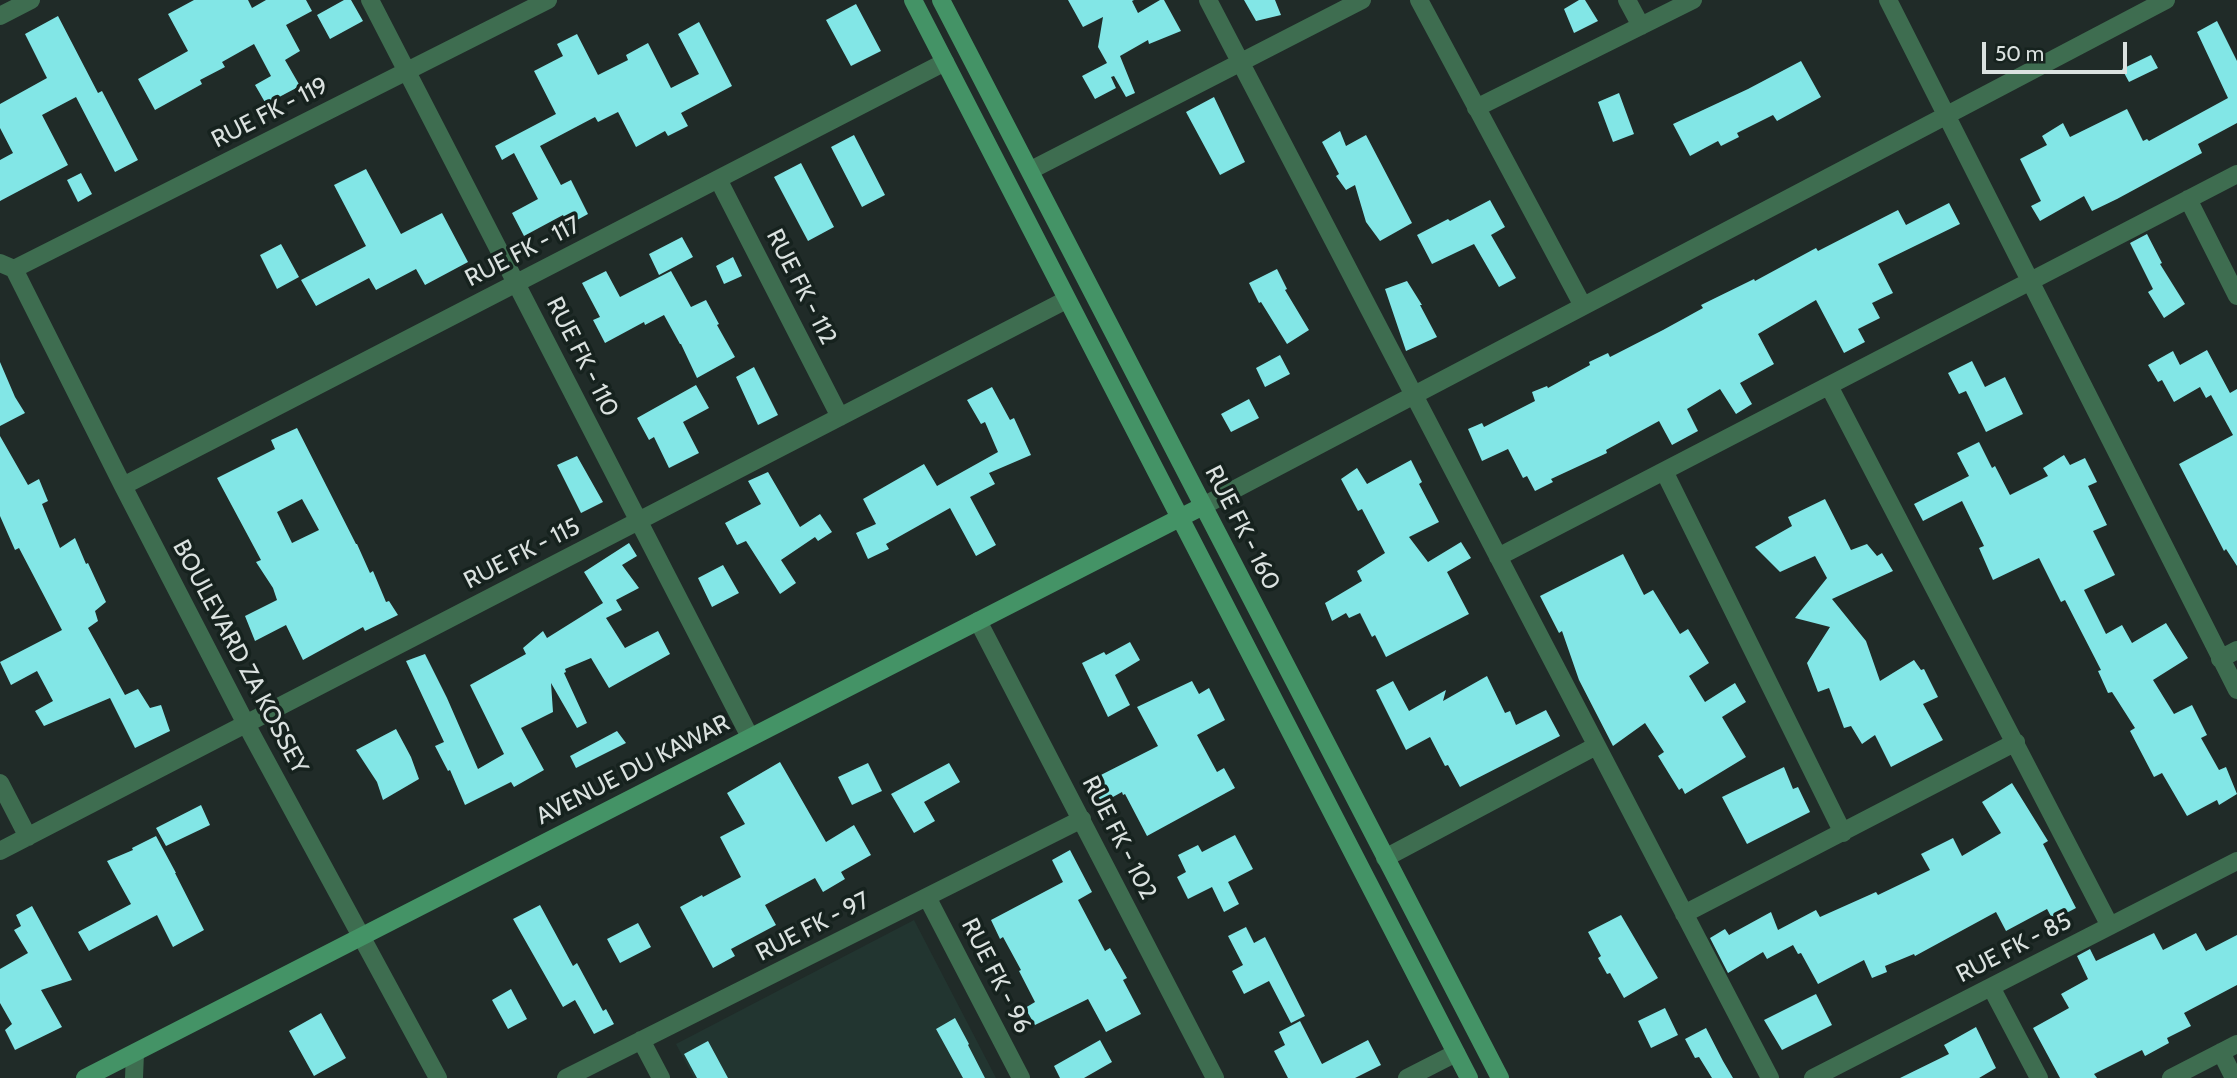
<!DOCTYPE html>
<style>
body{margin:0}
#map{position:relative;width:2237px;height:1078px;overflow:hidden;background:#202b28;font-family:Cabin,sans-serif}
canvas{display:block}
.scale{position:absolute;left:1982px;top:42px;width:145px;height:32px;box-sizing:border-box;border:4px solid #dbe2e0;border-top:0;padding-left:9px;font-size:21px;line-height:24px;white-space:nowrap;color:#dbe2e0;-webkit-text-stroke:5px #16221e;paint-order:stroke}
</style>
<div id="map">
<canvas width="2237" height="1078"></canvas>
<div class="scale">50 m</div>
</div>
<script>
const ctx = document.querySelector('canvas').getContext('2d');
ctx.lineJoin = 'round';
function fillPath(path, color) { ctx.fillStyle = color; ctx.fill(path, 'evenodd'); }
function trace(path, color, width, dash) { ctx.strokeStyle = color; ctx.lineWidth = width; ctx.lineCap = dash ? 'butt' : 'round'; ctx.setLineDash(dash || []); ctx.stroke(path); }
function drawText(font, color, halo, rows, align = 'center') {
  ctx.font = font + ' Cabin,sans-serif'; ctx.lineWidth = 7; ctx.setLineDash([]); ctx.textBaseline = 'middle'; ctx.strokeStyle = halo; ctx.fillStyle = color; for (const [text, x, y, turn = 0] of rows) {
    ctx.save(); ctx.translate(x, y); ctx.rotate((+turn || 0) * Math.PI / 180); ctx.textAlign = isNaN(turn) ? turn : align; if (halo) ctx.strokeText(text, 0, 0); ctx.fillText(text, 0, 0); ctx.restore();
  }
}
fillPath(new Path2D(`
 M914,920L996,1078H694L676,1044Z`), '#223530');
fillPath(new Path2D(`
 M194,0H248L252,8L266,0H306L312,11L286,25L300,51L285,60L300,86L266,104L255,85L271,76L254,44L222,62L225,67L200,80L202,84L155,110L138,79L188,51L168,14Z
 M344,0H351L363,21L330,39L317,15Z
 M1068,0H1134L1132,1L1138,13L1160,0H1164L1181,31L1149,44L1148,40L1120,56L1135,93L1126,97L1114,76L1111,77L1116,88L1095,99L1082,76L1107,63L1098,47L1103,17L1083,27Z
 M1244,0H1275L1281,15L1256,21Z
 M1579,0H1585L1598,21L1574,33L1564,9Z
 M856,4L881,51L851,66L826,20Z
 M58,16L98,93L102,91L138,160L115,172L76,97L42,115L68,165L0,201V160L13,153L0,128V104L47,78L25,34Z
 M2217,21L2237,61V123L2198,144L2202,153L2117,199L2092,211L2084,196L2040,221L2031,206L2041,201L2020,159L2047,145L2042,136L2063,123L2070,137L2127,109L2143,141L2147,139L2149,141L2228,98L2197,32Z
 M699,22L732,86L681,113L688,126L668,136L665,131L636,147L618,112L598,122L595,117L540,146L561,185L571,180L588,214L568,225L563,215L524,236L512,213L538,199L514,153L502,160L495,146L556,114L534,71L563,56L557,44L577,34L598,75L628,60L626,55L648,43L671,88L699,74L678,34Z
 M2151,55L2158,68L2129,82L2122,69Z
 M1801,61L1821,97L1777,121L1773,115L1737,133L1739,137L1721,146L1718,141L1690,156L1673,124L1748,89Z
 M1619,93L1634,134L1613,142L1598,102Z
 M1214,97L1245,162L1220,175L1186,112Z
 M1340,131L1346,146L1366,135L1412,223L1380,241L1366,222L1355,185L1346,190L1336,176L1339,174L1322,142Z
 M854,135L885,195L862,207L831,147Z
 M801,163L834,227L808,241L774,177Z
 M366,169L401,234L442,213L468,262L425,285L416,269L376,290L369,278L316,306L301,280L366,246L334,185Z
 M81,173L92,194L78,202L67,180Z
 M1490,200L1505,227L1491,235L1516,278L1499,287L1474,244L1432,264L1417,235L1448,219L1450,221Z
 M1949,203L1960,224L1878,264L1893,293L1872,303L1880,318L1858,329L1865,342L1844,353L1816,300L1758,334L1774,364L1740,383L1752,404L1736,414L1720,389L1687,409L1698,431L1672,445L1659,421L1606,450L1607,453L1551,479L1553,482L1535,491L1527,476L1523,478L1508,449L1482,461L1468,429L1482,423L1484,427L1535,401L1532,392L1547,386L1548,388L1590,365L1589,362L1608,353L1610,357L1663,330L1703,308L1701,305L1754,279L1755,281L1816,248L1818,251L1898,210L1906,225Z
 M2147,234L2162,263L2160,264L2185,304L2164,318L2148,292L2153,289L2130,243Z
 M682,237L693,257L659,275L649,254Z
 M281,244L299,277L277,289L260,255Z
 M733,257L742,276L724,284L716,266Z
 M1277,269L1287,289L1285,290L1309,330L1287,344L1261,302L1259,303L1249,283Z
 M606,271L620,297L671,271L691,307L706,300L719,324L717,325L735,357L697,378L681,344H680L664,315L645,325L644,322L605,343L593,320L600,317L582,283Z
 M1407,281L1422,305H1420L1437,337L1406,351L1385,289Z
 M2207,350L2230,393L2237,389V566L2226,549L2224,551L2179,464L2233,435L2211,395L2206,398L2200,387L2174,402L2162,380L2158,382L2148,365L2173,351L2180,365Z
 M1280,355L1290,374L1265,387L1256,368Z
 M1972,361L1985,387L2005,377L2023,414L1986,432L1966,391L1959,394L1948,373Z
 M0,362L15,397L25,413L0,426Z
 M754,367L778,415L758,425L736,377Z
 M696,385L709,408L683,422L699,453L669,468L654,437L649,440L637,418Z
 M992,387L1010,420L1014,418L1031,455L989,473L995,484L970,497L996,545L976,556L950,508L886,544L889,549L868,559L856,533L876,524L863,499L924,464L937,486L998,452L985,422L981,424L967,400Z
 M1249,399L1259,418L1231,432L1221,414Z
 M297,428L356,544H357L370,573L373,571L386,602L389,601L398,615L365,631L363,627L303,660L286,625L255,641L245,616L277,600L273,588L256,562L261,560L217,478L275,449L271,440ZM302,499L319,530L292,543L277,512Z
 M0,436L28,485L39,479L48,501L42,504L60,548L75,538L86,564L88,563L106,602L95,611L98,621L88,628L125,695L138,689L150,708L161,705L170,731L135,748L110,698L44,726L35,711L53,701L37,671L11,685L0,662L62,630L19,548L15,550L0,516Z
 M1979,442L1992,468L1995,466L2010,495L2048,476L2043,468L2064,455L2070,465L2085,458L2097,482L2088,486L2107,525L2093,531L2115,575L2084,590L2106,634L2122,625L2132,643L2166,623L2188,658L2153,680L2174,714L2192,705L2207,735L2201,738L2219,770L2226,767L2237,794L2219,805L2217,800L2187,816L2162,773L2154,777L2130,731L2135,728L2112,692L2108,693L2098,671L2101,670L2065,600L2061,602L2039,558L1993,580L1979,548L1984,546L1962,501L1923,521L1914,504L1969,476L1957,453Z
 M577,456L603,502L581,513L557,465Z
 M1411,460L1422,482L1419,484L1439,522L1409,537L1428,562L1461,542L1471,558L1447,572L1469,614L1386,657L1375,635L1372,637L1360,613L1349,618L1346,613L1332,621L1325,603L1362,581L1357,571L1385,553L1362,509L1358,511L1341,479L1357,468L1367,484Z
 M768,472L800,527L820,514L832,532L818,541L815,537L781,560L796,583L780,594L746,541L737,545L725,523L761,504L748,481Z
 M1825,499L1851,550L1867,544L1877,556L1882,553L1893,571L1832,599L1866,641L1880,681L1914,660L1921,670L1924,669L1938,697L1923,704L1943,740L1891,767L1875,735L1862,744L1851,726L1844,728L1829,688L1818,692L1807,663L1830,627L1795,618L1827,578L1815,556L1780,572L1755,547L1792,526L1788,517Z
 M629,543L637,556L622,565L639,588L616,600L622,610L606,618L625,648L658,631L670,654L609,688L591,658L565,669L566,672L564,673L587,723L577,728L551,683L553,712L521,728L544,770L514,787L511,782L465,805L450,770L448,771L435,746L444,742L406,661L425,654L447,698L478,769L504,754L470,685L526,654L523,648L543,631L547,638L603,603L584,572Z
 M1623,554L1644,595L1653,590L1680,634L1688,629L1709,663L1689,676L1705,702L1735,683L1746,702L1722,717L1746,757L1685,794L1682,788L1679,790L1658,756L1664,752L1645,723L1613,746L1579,680L1562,631L1559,633L1540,596Z
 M723,565L739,593L712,607L698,578Z
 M1130,642L1140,660L1115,675L1130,705L1108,717L1082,663L1104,652L1106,655Z
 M1487,676L1505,713L1510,711L1516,725L1546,710L1560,736L1460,787L1448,765L1445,766L1430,737L1406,750L1376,690L1393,681L1409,711L1446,690L1443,701Z
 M1192,681L1199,694L1209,688L1225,720L1197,735L1217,772L1224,768L1235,788L1147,836L1125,794L1123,795L1122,792L1102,803L1089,781L1158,746L1137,707Z
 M396,729L411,757L419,779L383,800L377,782L356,750Z
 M617,731L626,743L576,768L570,756Z
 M780,762L826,842L854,825L871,855L841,872L845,879L823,892L815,878L765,905L776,925L731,949L735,956L713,968L680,907L702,895L703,897L741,877L720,837L745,824L727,793Z
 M868,763L882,791L852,805L838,777Z
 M949,763L960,782L924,802L935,821L914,833L891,794Z
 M1784,767L1793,789L1798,787L1810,812L1747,844L1722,797Z
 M2012,783L2048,841L2043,844L2076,908L2053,920L2047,909L2006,931L1996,912L1915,956L1914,954L1885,966L1887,972L1872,978L1864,960L1818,984L1801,953L1798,954L1793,945L1767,959L1763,952L1728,973L1710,938L1725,929L1729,935L1771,912L1778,930L1816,910L1820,917L1876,892L1878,895L1930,870L1921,854L1953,838L1962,856L2001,833L1982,802Z
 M201,805L210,825L166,846L156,828Z
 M1235,835L1253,869L1228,882L1239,904L1224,912L1212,887L1188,899L1177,877L1186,872L1178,855L1198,845L1202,852Z
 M156,836L176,873H175L204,930L173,947L157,915L89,951L78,932L131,904L107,861L133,850L132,848Z
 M1070,850L1092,892L1078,900L1105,951L1110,948L1127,978L1123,980L1141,1014L1106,1032L1088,999L1035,1025L1025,1008L1035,1002L1019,971L1021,970L1003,937L1000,939L991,920L1063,882L1052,860Z
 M540,905L573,966L577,963L603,1011L606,1009L614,1024L594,1034L575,1000L563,1007L513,919Z
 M32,906L72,980L41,990L62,1027L15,1050L5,1030L12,1024L0,1003V969L28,953L14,930L21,926L16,915Z
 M1621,915L1658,978L1624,998L1610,973L1607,974L1598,958L1601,956L1588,932Z
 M638,923L651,947L620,963L607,939Z
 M1246,927L1254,943L1265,937L1305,1016L1291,1023L1269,981L1244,994L1232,971L1243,965L1228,936Z
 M2154,933L2163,950L2196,933L2206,951L2237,935V985L2184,1013L2191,1026L2167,1038L2169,1043L2145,1056L2142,1050L2094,1074L2097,1078H2060L2033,1028L2069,1008L2061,994L2088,979L2077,956L2090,949L2096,961Z
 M511,989L527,1019L508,1029L492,1000Z
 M1816,994L1832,1025L1782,1050L1764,1020Z
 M1665,1008L1678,1035L1651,1048L1638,1021Z
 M321,1013L346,1058L314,1076L289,1031Z
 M955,1018L969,1044L968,1045L985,1078H963L936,1029Z
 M1300,1021L1322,1064L1368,1040L1381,1065L1355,1078H1288L1274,1051L1285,1045L1279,1032Z
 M1976,1027L1996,1068L1979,1078H1900L1949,1054L1944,1045Z
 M1706,1028L1723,1061L1733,1078H1712L1699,1057L1695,1058L1685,1039Z
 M1100,1040L1112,1062L1084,1078H1060L1054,1066Z
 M708,1041L728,1078H697L684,1054Z`), '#82e6e6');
trace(new Path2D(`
 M370,0L750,737
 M1208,0L1770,1078
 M1419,0L1583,306
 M1627,0L1641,26
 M1888,0L2237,690
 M0,16L31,0
 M1476,108L1693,0
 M1031,170L1362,0
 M718,179L840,417
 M2188,199L2237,296
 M0,263L14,269L123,486L246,724L438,1078
 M14,269L548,0
 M1829,386L2110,926
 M1664,471L1843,833
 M123,486L945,62
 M1203,506L2166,0
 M1498,557L2237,174
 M978,621L1215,1078
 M2220,659L2237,650
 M0,783L28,837
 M0,851L1066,300
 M1385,858L1596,746
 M927,897L1021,1078
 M1684,914L2016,742
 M1991,987L2039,1078
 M641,1040L661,1078
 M2221,1052L2234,1078
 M134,1078L135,1053
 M566,1078L1082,819
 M1407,1078L1456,1053
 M1813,1078L2237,861
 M2171,1078L2237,1044`), '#3e6d50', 18);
trace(new Path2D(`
 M913,0L1469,1078
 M941,0L1500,1078
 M85,1078L1203,506`), '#449366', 18);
drawText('24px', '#dbe2e0', '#16221e', [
 ["RUE FK - 119",270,113,-27],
 ["RUE FK - 117",523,252,-27],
 ["RUE FK - 112",801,287,63],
 ["RUE FK - 110",582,357,63],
 ["RUE FK - 160",1242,528,63],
 ["RUE FK - 115",522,554,-27],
 ["BOULEVARD ZA KOSSEY",240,657,62],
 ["AVENUE DU KAWAR",633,770,-27],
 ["RUE FK - 102",1119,838,63],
 ["RUE FK - 97",813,927,-27],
 ["RUE FK - 85",2014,948,-27],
 ["RUE FK - 96",996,976,63]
]);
</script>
